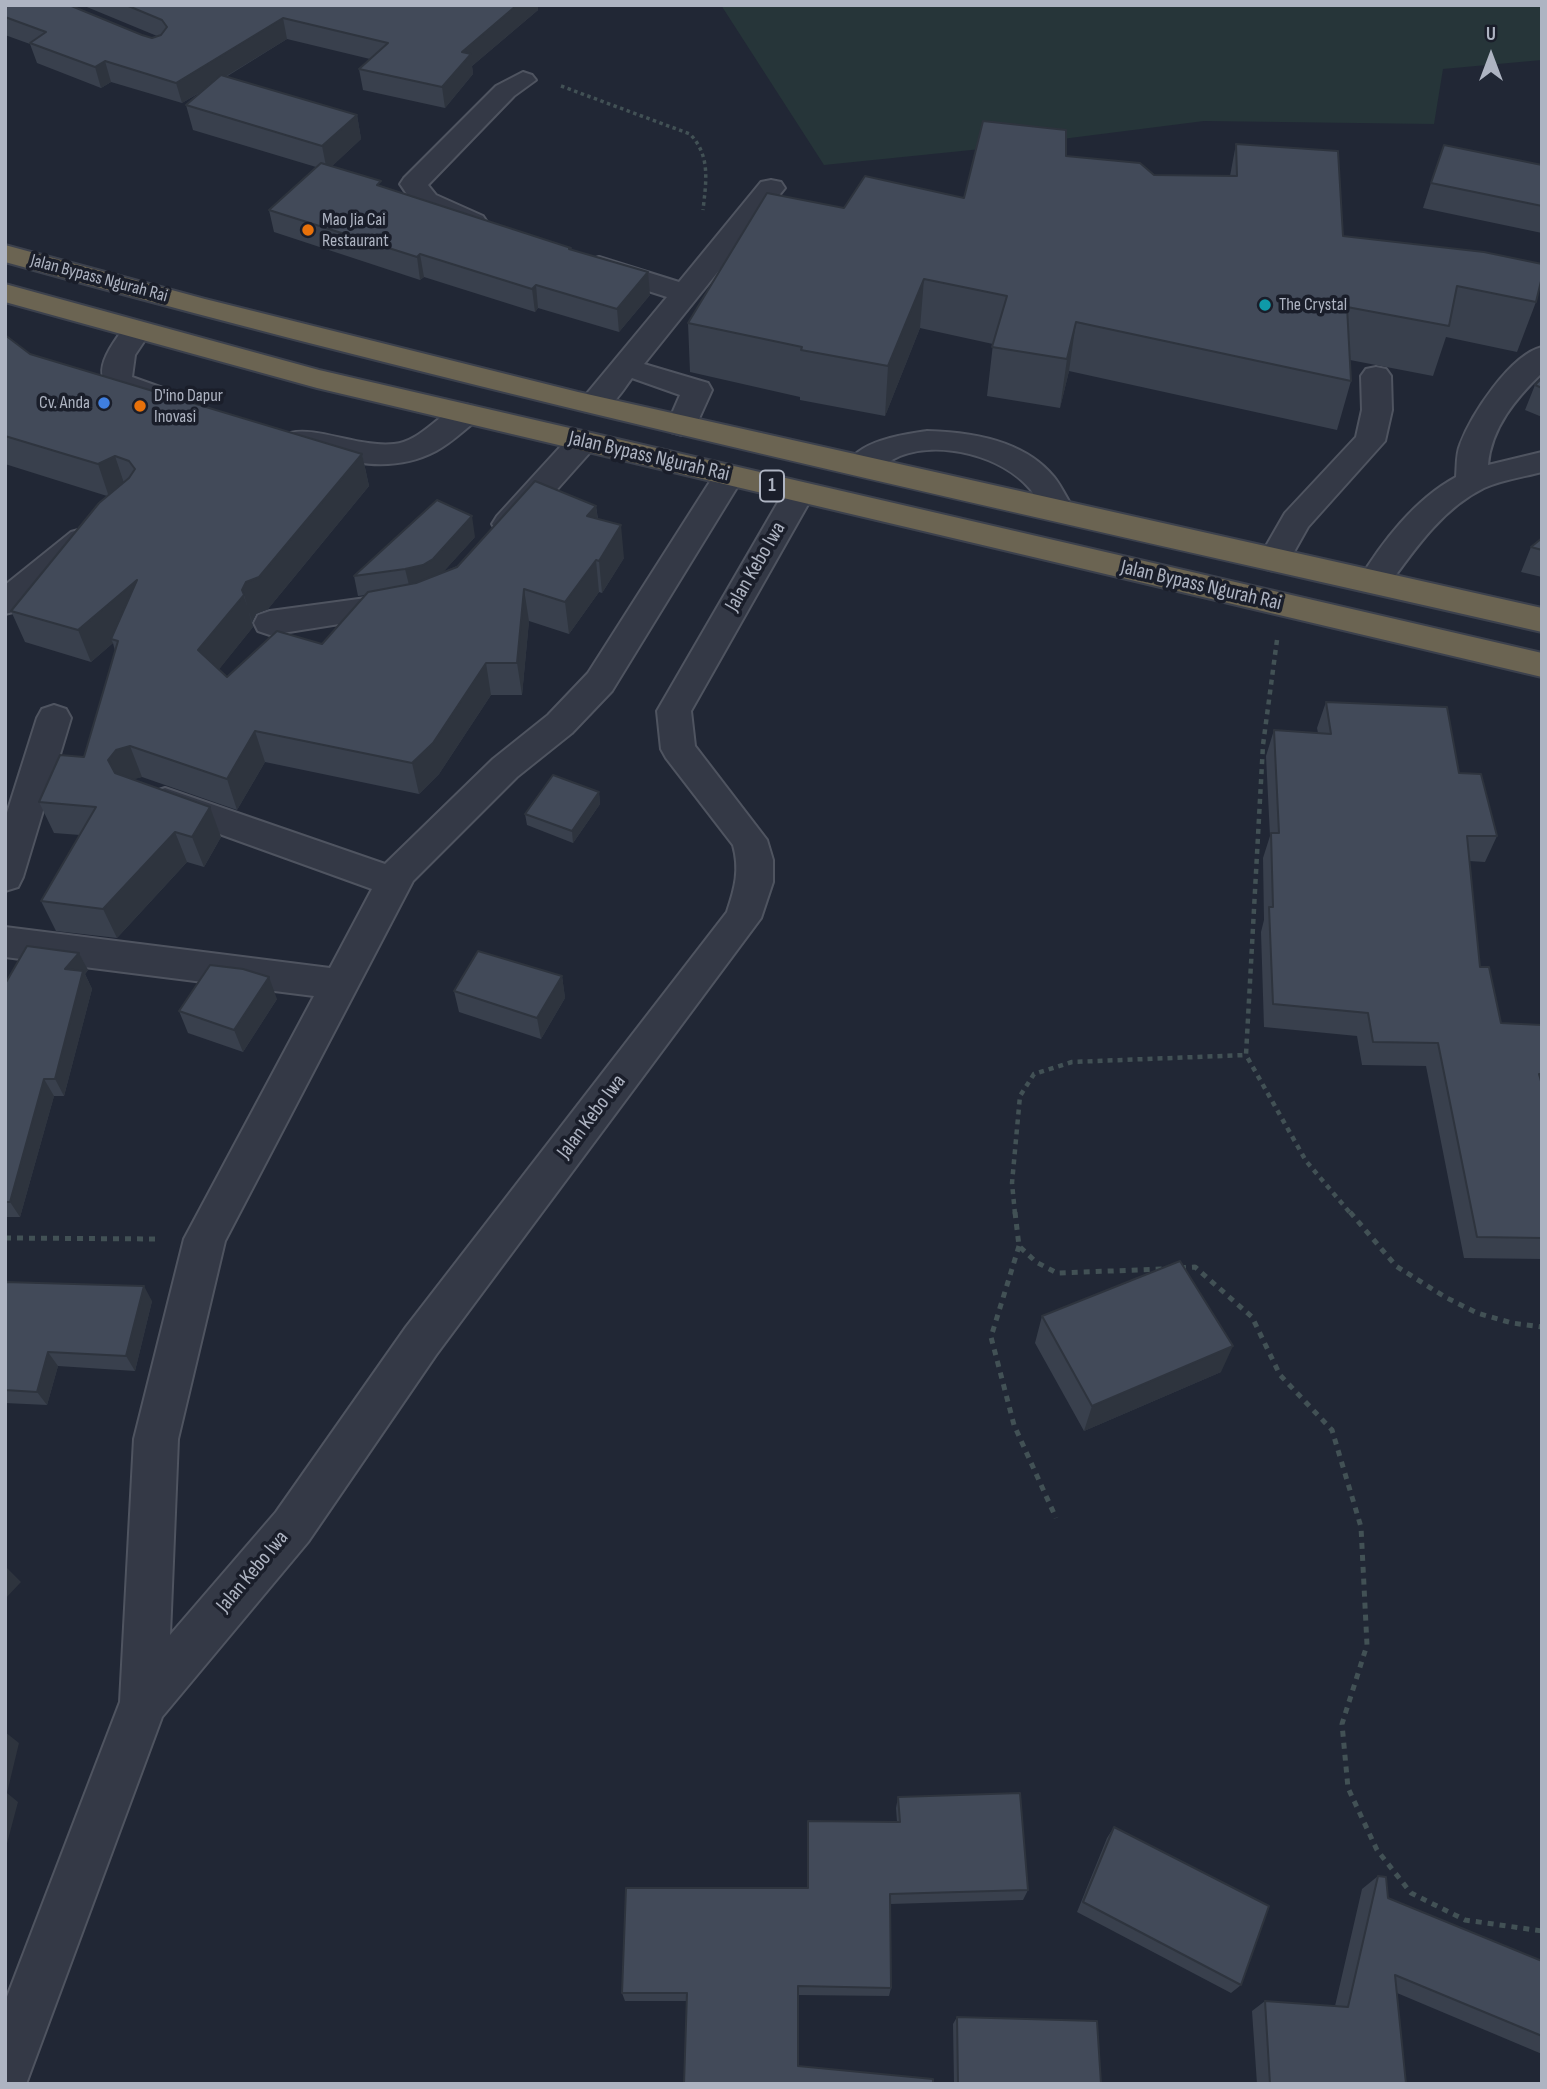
<!DOCTYPE html>
<style>
body{margin:0}
#map{position:relative;width:1547px;height:2089px;overflow:hidden;background:#212735;font-family:"Sofia Sans Condensed",sans-serif}
canvas{display:block}
.frame{position:absolute;inset:0;border:7px solid #aeb4c2;pointer-events:none}
.north{position:absolute;left:1456px;top:21px;width:70px;height:70px;-webkit-text-stroke:5px #1a1e2a;paint-order:stroke;rotate:0deg;font-size:19px;font-weight:700;line-height:28px;text-align:center;color:#aeb4c2}
.north::after{content:'';display:block;margin:auto;width:24px;height:32px;background:#aeb4c2;clip-path:polygon(50% 0,100% 100%,50% 72%,0 100%)}
</style>
<div id="map">
<canvas width="1547" height="2089"></canvas>
<div class="frame"></div>
<div class="north">U</div>
</div>
<script>
const ctx = document.querySelector('canvas').getContext('2d');
ctx.lineJoin = 'round';
function fillPath(path, color) { ctx.fillStyle = color; ctx.fill(path, 'evenodd'); }
function trace(path, color, width, dash) { ctx.strokeStyle = color; ctx.lineWidth = width; ctx.lineCap = dash ? 'butt' : 'round'; ctx.setLineDash(dash || []); ctx.stroke(path); }
function drawText(font, color, halo, rows, align = 'center') {
  ctx.font = font + ' "Sofia Sans Condensed",sans-serif'; ctx.lineWidth = 7; ctx.setLineDash([]); ctx.textBaseline = 'middle'; ctx.strokeStyle = halo; ctx.fillStyle = color; for (const [text, x, y, turn = 0] of rows) {
    ctx.save(); ctx.translate(x, y); ctx.rotate((+turn || 0) * Math.PI / 180); ctx.textAlign = isNaN(turn) ? turn : align; if (halo) ctx.strokeText(text, 0, 0); ctx.fillText(text, 0, 0); ctx.restore();
  }
}
fillPath(new Path2D(`
 M721,5H1542V60L1443,69L1434,124L1204,121L991,148L824,165Z`), '#263539');
const minor = new Path2D(`
 M523,72L532,75L536,80L514,96L428,185L436,195L483,216L487,222L483,228C467,232 431,217 418,207C411,202 405,191 400,184L404,178L496,86Z
 M771,180L781,182L785,188L644,364L708,383L712,390L693,432L682,435L671,432L667,425L680,395L632,378C619,395 609,417 584,411L580,404L584,397L667,297L589,272L585,266L589,260L599,257L679,282L761,182Z
 M136,322L146,325L151,331L135,355L132,377L174,392L178,399L174,406C160,409 150,405 137,401C84,386 101,359 126,325Z
 M1542,347V373C1516,398 1491,428 1488,465L1542,452V472C1523,477 1502,480 1484,488C1441,509 1412,553 1385,590L1374,593L1363,590L1358,582C1381,543 1415,499 1456,477C1457,467 1456,454 1460,445C1471,415 1510,355 1542,347Z
 M1376,367L1386,369L1391,376L1392,410L1385,441L1308,527L1285,568L1274,571L1263,568L1258,560L1285,513L1356,437L1362,410L1361,376L1366,369Z
 M465,404L476,407L480,414L476,421C463,431 451,443 436,451C389,476 339,460 291,447L287,440L291,433C315,426 361,448 394,444C423,441 439,411 465,404Z
 M927,431C971,432 1024,440 1054,477C1062,487 1067,499 1074,510L1069,518L1058,521L1047,518C1041,509 1037,497 1030,489C1002,456 941,440 900,456C881,464 871,478 850,472L846,465C861,440 901,435 927,431Z
 M582,432L593,435L597,442L593,449L519,532L508,535L497,532L492,524L497,516L571,435Z
 M729,466L740,469L744,476L612,691L572,733L517,777L413,881L225,1241L178,1439L170,1635L276,1512L406,1327L727,912C735,888 740,870 733,845L666,758L661,749L657,711L788,485L799,482L810,485L815,492L691,711L695,746L767,840L773,860V882L761,918L436,1355L308,1542L162,1717L26,2084H5V2002L120,1702L134,1439L184,1239L314,996L5,957V927L330,968L372,889L153,810L147,801L153,792L165,788L385,864L493,759L548,715L588,673L718,469Z
 M82,529L93,532L98,540L93,548L17,611L5,614V585L71,532Z
 M403,593L415,596L419,604L415,612L270,635L258,631L254,623L258,615L270,611Z
 M54,705L66,709L71,718L23,877L18,887L5,891V819L37,718L42,709Z`);
const highway = new Path2D(`
 M5,245L205,299L578,392L1542,608V632C1028,515 513,403 5,262Z
 M5,284L319,370L1542,653V677L317,388L5,302Z`);
trace(minor, '#4f5460', 4);
trace(highway, '#3c414d', 4);
trace(new Path2D(`
 M561,86L690,134C711,156 706,182 703,210`), '#425155', 3.5, [3.5, 3.5]);
trace(new Path2D(`
 M1277,640L1263,745L1246,1055L1306,1161L1351,1214
 M1015,1214L1012,1183L1020,1096L1034,1074L1072,1062L1246,1055`), '#425155', 4.5, [5, 5]);
trace(new Path2D(`
 M1015,1212L1019,1246L1036,1262L1057,1273L1164,1269
 M1350,1212L1396,1266L1445,1297L1477,1313L1512,1323L1542,1327
 M5,1238L158,1239
 M1019,1246L991,1337L1014,1425L1056,1518
 M1180,1268L1195,1267L1252,1317L1280,1375L1332,1430L1361,1527L1367,1645L1342,1724L1348,1788L1377,1850L1411,1893L1465,1920L1542,1931`), '#425155', 5, [6, 6]);
fillPath(minor, '#343946');
fillPath(highway, '#6b6452');
fillPath(new Path2D(`
 M5,5L152,38L157,36L82,5H537L538,10L472,66L473,74L445,108L363,90L359,69L370,59L287,39L226,77L357,115L361,139L332,166L382,186L571,250L650,295L619,332L538,308L535,312L424,277L420,280L274,232L269,210L316,167L193,130L186,105L206,89L182,103L111,82L101,88L37,63L30,44L5,35Z
 M1236,144L1343,236L1536,302L1517,352L1446,337L1433,376L1350,360L1351,381L1337,430L1069,371L1060,408L987,396L993,344L920,328L885,416L800,400V397L690,372L688,323L844,208L964,198L1066,156L1154,175L1230,176Z
 M1542,165V233L1423,208L1431,183Z
 M5,335L30,354L362,454L369,486L268,609L256,614L252,622L253,627L219,669L227,677L322,644L366,595L358,596L354,576L475,537L443,572L596,506L598,519L624,558L602,593L599,592L569,634L529,621L522,695H491L439,774L419,794L265,762L237,810L142,777L133,779L221,837L204,867L187,862L117,938L56,931L41,901L80,835L54,833L39,802L84,757L115,651L113,643L91,662L25,642L11,611L107,496L5,464Z
 M1542,378V417L1525,410L1535,385Z
 M1542,538V577L1521,572L1531,547Z
 M1326,702L1459,773L1497,836L1485,862L1469,861L1480,967L1501,1023L1542,1025V1259L1464,1258L1426,1066L1362,1065L1357,1036L1264,1027L1261,932L1264,920L1263,858L1270,836L1266,756L1274,730L1318,733L1317,728Z
 M599,792L600,804L573,843L527,825L525,814Z
 M79,953L88,970L85,974L92,989L64,1096H54L20,1217H5V984Z
 M562,976L565,998L541,1039L459,1012L454,991Z
 M277,999L243,1052L188,1033L179,1011Z
 M5,1282L152,1301L135,1371L58,1366L47,1405L5,1403Z
 M1042,1316L1221,1372L1084,1431L1035,1343Z
 M898,1797L1028,1890L1023,1900L890,1904L891,1988L889,1996L798,1995L684,2084L687,2001H625L622,1993L808,1888V1821L897,1822L896,1808Z
 M1114,1827L1241,1985L1231,1993L1077,1912L1107,1838Z
 M1378,1876L1388,1898L1542,1961V2054L1397,1993L1406,2084H1257L1252,2011L1265,2001L1335,2006L1362,1889Z
 M957,2017L1101,2084H954L953,2024Z`), '#39404d');
fillPath(new Path2D(`
 M517,5H537L538,10L472,66L473,74L445,108L442,87L462,52Z
 M283,18L287,39L182,103L176,83Z
 M105,61L111,82L101,88L95,67Z
 M357,115L361,139L327,171L322,146Z
 M420,254L424,277L420,280L417,257Z
 M648,272L650,295L619,332L617,309Z
 M924,279L920,328L885,416L888,366Z
 M536,285L538,308L535,312L532,289Z
 M1076,322L1069,371L1060,408L1067,359Z
 M362,454L369,486L268,609L256,614L252,622L242,590L246,582Z
 M115,456L126,489L109,497L98,464Z
 M596,506L600,538L587,516Z
 M472,516L475,537L437,579L410,589L405,569Z
 M621,525L624,558L602,593L599,561Z
 M596,560L599,592L569,634L565,602Z
 M137,580L111,639L113,643L91,662L78,630Z
 M524,589L529,621L522,695L517,663Z
 M244,595L253,627L209,682L198,650Z
 M486,663L491,695L439,774L419,794L412,763Z
 M255,731L265,762L237,810L227,779Z
 M130,746L142,777L128,781L121,791L108,760L116,750Z
 M599,792L600,804L573,843L572,831Z
 M210,807L221,837L204,867L192,837Z
 M175,832L187,862L117,938L103,909Z
 M79,953L88,970L85,974L92,989L64,1096L55,1079L65,969Z
 M562,976L565,998L541,1039L537,1018Z
 M269,977L277,999L243,1052L234,1030Z
 M44,1079L54,1096L20,1217L10,1202Z
 M144,1286L152,1301L135,1371L126,1356Z
 M1233,1346L1221,1372L1084,1431L1092,1406Z
 M48,1352L58,1366L47,1405L37,1392Z
 M6,1567L21,1582L5,1599V1568Z
 M5,1732L19,1743L7,1793L18,1802L5,1851Z`), '#2e343e');
const building = new Path2D(`
 M5,5H69L142,35L152,38L161,35L167,27L162,20L126,5H517L462,52L471,54L442,87L359,69L388,43L283,18L176,83L105,61L95,67L30,43L46,32L5,17Z
 M221,75L357,115L322,146L186,105Z
 M983,121L1066,130V156L1140,163L1154,175L1237,176L1236,144L1338,151L1343,236L1484,252L1542,264V277L1536,302L1457,286L1449,326L1347,307L1351,381L1076,322L1067,359L992,347L1007,296L924,279L888,366L801,350L802,347L688,323L767,193L844,208L865,176L964,198Z
 M1444,145L1542,165V206L1431,183Z
 M321,163L381,181L377,185L571,248L569,249L648,272L617,309L536,285L532,289L420,254L417,257L269,210Z
 M5,335L30,354L362,454L259,577L246,582L242,590L244,595L198,650L227,677L277,631L322,644L368,592L416,583L457,567L535,481L596,506L587,516L621,525L599,561L596,560L565,602L524,589L517,663H486L433,743L412,763L255,731L227,779L130,746L116,750L108,760L115,773L210,807L192,837L175,832L103,909L41,901L96,807L39,802L60,755L84,757L118,641L111,639L137,580L78,630L11,611L99,503L129,478L135,469L129,461L115,456L98,464L5,436Z
 M1542,378V388L1535,385Z
 M437,500L472,516L433,559L423,565L405,569L354,576Z
 M1542,538V550L1531,547Z
 M1326,702L1447,707L1459,773L1481,774L1497,836H1467L1480,967H1489L1501,1023L1542,1025V1074H1539L1542,1085V1238L1477,1237L1438,1043L1373,1042L1368,1013L1273,1004L1269,907H1273L1271,833H1279L1274,730L1331,734Z
 M553,775L599,792L572,831L525,814Z
 M27,946L79,953L65,969L83,971L55,1079H44L10,1202H5V984Z
 M478,951L562,976L537,1018L454,991Z
 M210,965L243,969L269,977L234,1030L179,1011Z
 M1180,1261L1233,1346L1092,1406L1042,1316Z
 M5,1282L144,1286L126,1356L48,1352L37,1392L5,1390Z
 M1020,1793L1028,1890L890,1894L891,1988L798,1986V2066L933,2079V2084H684L687,1993H622L626,1888H808V1821L900,1822L898,1797Z
 M1114,1827L1269,1906L1241,1985L1083,1902Z
 M1378,1876L1386,1877L1388,1898L1542,1961V2036L1395,1975L1406,2084H1270L1265,2001L1348,2007Z
 M957,2017L1097,2021L1101,2084H958Z`);
fillPath(building, '#424a59');
trace(building, '#2e343e', 2);
for (const [x, y, r, color] of [
 [308,230,7,"#e8710a"],
 [1265,305,7,"#0f9aa8"],
 [104,403,7,"#3f7fe0"],
 [140,406,7,"#e8710a"]
]) { const dot = new Path2D(); dot.arc(x, y, r, 0, 2 * Math.PI); ctx.fillStyle = color; ctx.fill(dot); trace(dot, '#1a1e2a', 2.5); }
drawText('18px', '#aeb4c2', '#1a1e2a', [
 ["Mao Jia Cai",322,220],
 ["Restaurant",322,241],
 ["The Crystal",1279,305],
 ["D'ino Dapur",154,396],
 ["Inovasi",154,417],
 ["Cv. Anda",90,403,"right"]
], 'left');
drawText('18px', '#aeb4c2', '#1a1e2a', [
 ["Jalan Bypass Ngurah Rai",99,279,15]
]);
for (const [x, y, w] of [
 [772,486,24]
]) { const box = new Path2D(); box.roundRect(x - w / 2, y - 15.5, w, 31, 5); ctx.fillStyle = '#1a1e2a'; ctx.fill(box); trace(box, '#aeb4c2', 2); }
drawText('bold 19px', '#aeb4c2', null, [
 ["1",772,486]
]);
drawText('21px', '#aeb4c2', '#1a1e2a', [
 ["Jalan Bypass Ngurah Rai",649,457,13],
 ["Jalan Kebo Iwa",756,567,-60],
 ["Jalan Bypass Ngurah Rai",1201,586,13],
 ["Jalan Kebo Iwa",592,1117,-53],
 ["Jalan Kebo Iwa",253,1572,-50]
]);
</script>
